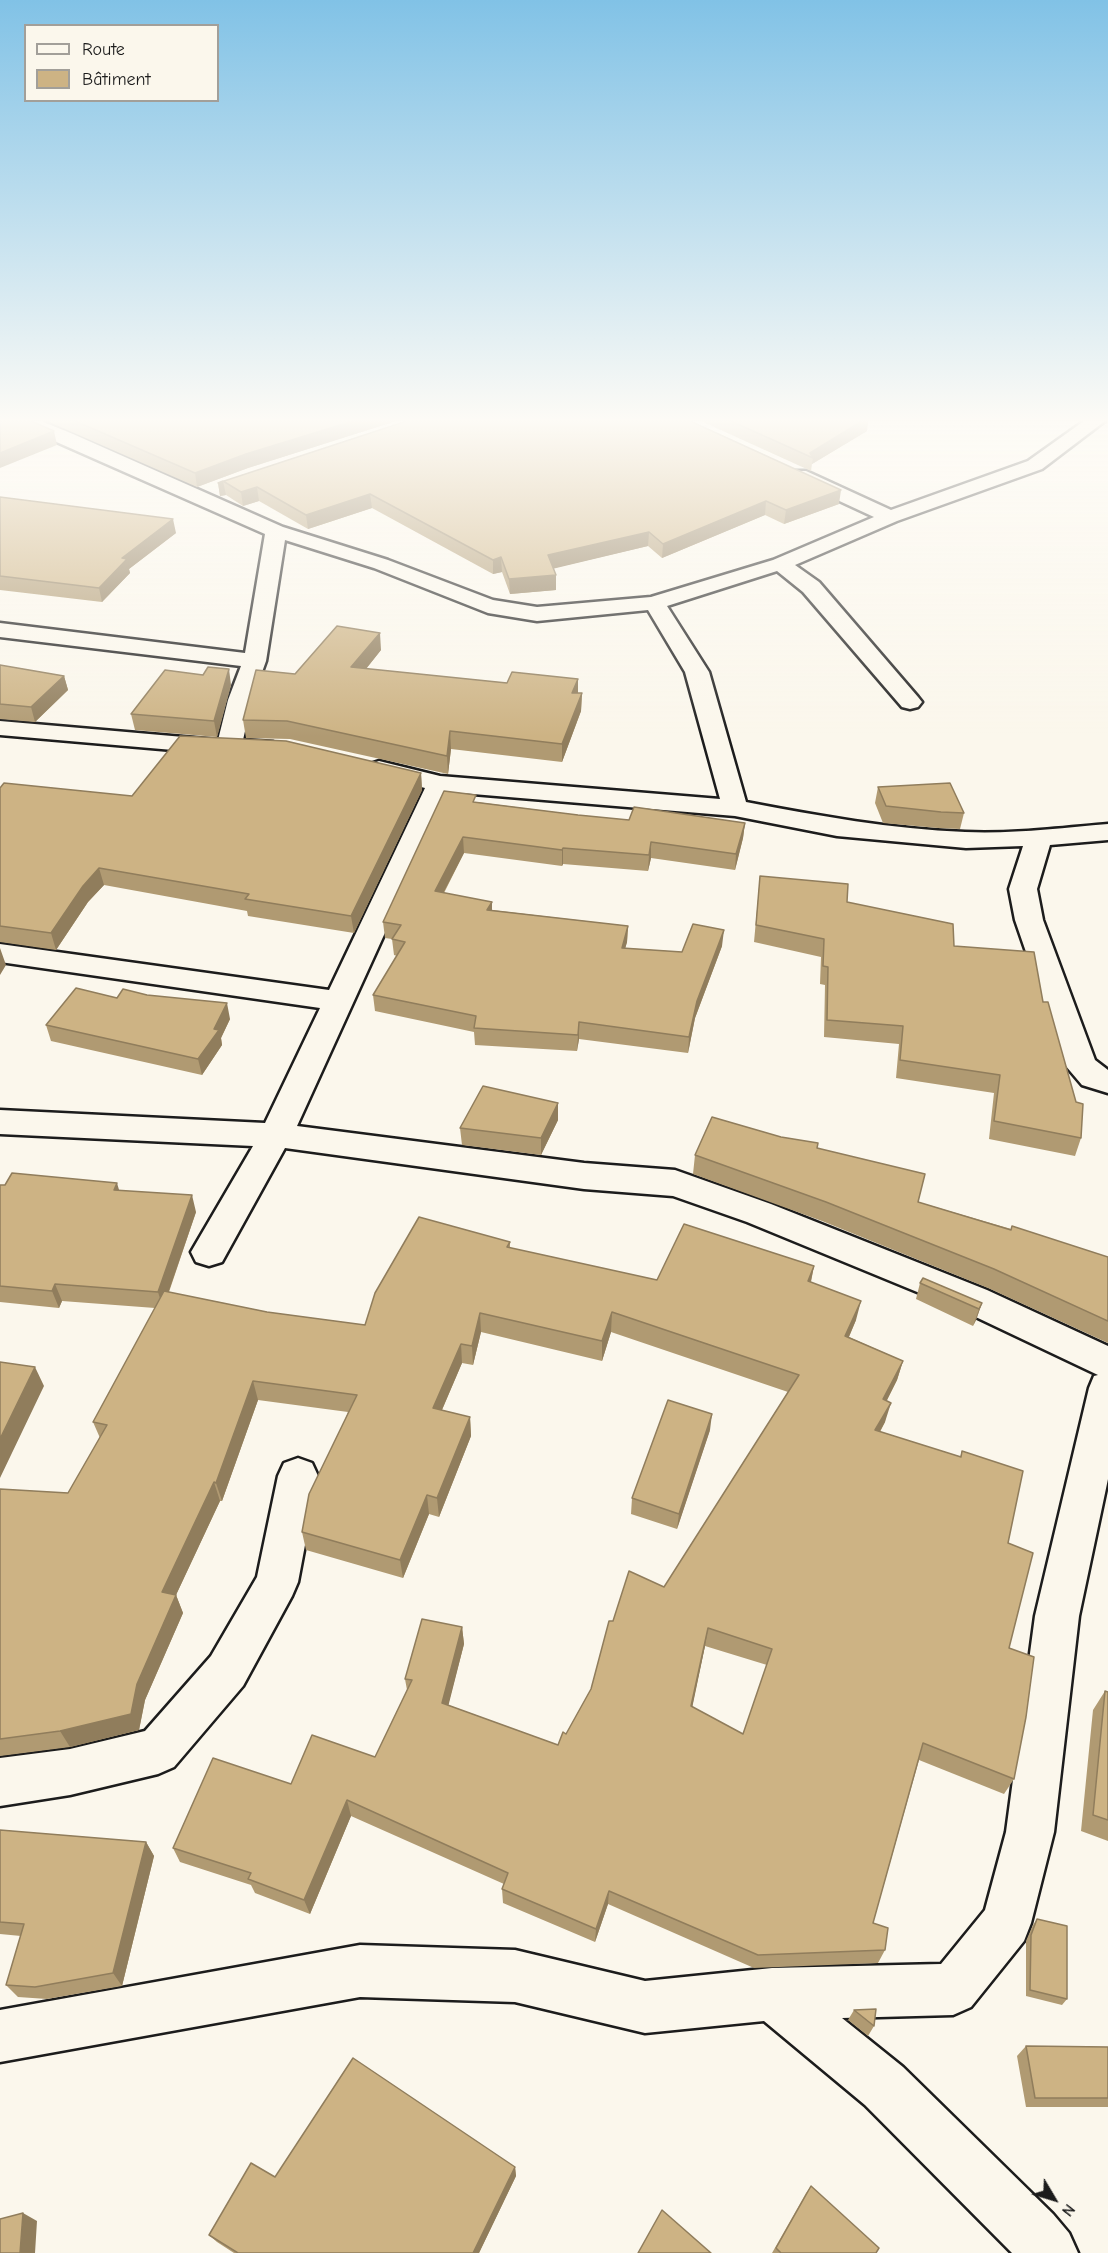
<!DOCTYPE html>
<meta charset="utf-8">
<style>
body{margin:0}
#map{position:relative;width:1108px;height:2253px;overflow:hidden;background:#fbf7ec;font-family:"Comic Neue",sans-serif}
canvas{display:block}
.legend{position:absolute;left:24px;top:24px;width:195px;height:78px;box-sizing:border-box;background:#fbf7ec;border:2px solid #a29f99;margin:0;padding:8px 10px;list-style:none;font-size:18px;color:#1c1c1c}
.legend li{display:flex;align-items:center;gap:12px;height:30px}
.legend b{width:30px;border:2px solid #a29f99}
.north{position:absolute;left:1024px;top:2169px;width:60px;height:60px;-webkit-text-stroke:4px #fbf7ec;paint-order:stroke;rotate:128deg;font-size:16px;font-weight:700;line-height:24px;text-align:center;color:#1c1c1c}
.north::after{content:'';display:block;margin:auto;width:21px;height:27px;background:#1c1c1c;clip-path:polygon(50% 0,100% 100%,50% 72%,0 100%)}
</style>
<div id="map">
<canvas width="1108" height="2253"></canvas>
<ul class="legend">
<li><b style="height:8px;background:#fbf7ec"></b>Route</li>
<li><b style="height:16px;background:#cdb384"></b>Bâtiment</li>
</ul>
<div class="north">N</div>
</div>
<script>
const ctx = document.querySelector('canvas').getContext('2d');
ctx.lineJoin = 'round';
function trace(path, color, width, dash) { ctx.strokeStyle = color; ctx.lineWidth = width; ctx.lineCap = dash ? 'butt' : 'round'; ctx.setLineDash(dash || []); ctx.stroke(path); }
function fillPath(path, color) { ctx.fillStyle = color; ctx.fill(path, 'evenodd'); }
const minor = new Path2D(`
 M15,421H41L73,434L283,527L388,560L493,600L537,607L651,597L773,560L874,517L792,479L790,475L792,471H806L891,510L1028,461L1084,421H1105L1042,469L897,521L795,565L819,582L918,697L922,702L918,707L910,709L902,707L803,592L777,571L667,606L709,672L746,802C819,816 892,829 965,832C1013,834 1061,828 1108,824V840L1050,845L1037,889L1043,920L1095,1060L1108,1070V1093L1082,1085L1065,1065L1015,920L1009,889L1023,846L966,848L837,836L735,816L449,792L297,1126L584,1163L675,1170L771,1204L987,1290L1108,1346V1479L1079,1616L1054,1832L1031,1923L1024,1941L971,2007L953,2015L842,2018L903,2067L1053,2214L1069,2233L1078,2253H1012L865,2105L764,2021L645,2033L515,2002L360,1997L0,2062V2010L360,1945L515,1950L645,1981L772,1968L941,1964L985,1910L1006,1832L1035,1616L1089,1388L1094,1376L1098,1375L961,1310L747,1222L673,1196L584,1189L285,1148L222,1262L209,1266L196,1262L191,1252L253,1146L0,1134V1110L265,1123L320,1008L0,962V944L329,990L425,788L370,774L366,769L370,764L379,761L440,776L720,799L685,672L648,610L537,621L488,613L374,568L285,540L266,661L252,700L243,740L273,742L276,747L273,752L264,754H219L0,735V721L218,740L228,700L241,666L0,637V623L245,653L265,534L18,425Z
 M298,1458L312,1463L318,1476L298,1582L292,1596L243,1686L174,1767L158,1774L70,1795L0,1806V1758L70,1749L145,1731L211,1656L257,1577L278,1476L284,1463Z`);
trace(minor, '#1c1c1c', 5);
fillPath(minor, '#fbf7ec');
fillPath(new Path2D(`
 M47,421H396L248,468L197,487Z
 M406,421L839,504L784,524L765,515L662,558L648,546L554,568L556,590L510,594L502,572L493,574L372,508L308,529L259,501L243,506L226,495L220,496L218,483Z
 M701,421H868L867,431L812,464L811,471Z
 M0,497L176,533L129,569L130,573L102,602L0,590Z
 M381,650L366,669L507,683L578,679V693H582L581,711L562,762L451,749L448,774L290,739L246,738L243,720L295,674Z
 M0,665L64,676L68,690L35,722L0,719Z
 M231,685L217,737L135,730L131,714Z
 M421,773L422,790L354,933L248,916L247,911L104,885L88,902L56,950L0,942V788L132,796Z
 M878,787L964,813L960,829L938,828L883,823L875,803Z
 M477,802L578,815L629,820L745,823L743,838L735,870L651,858L648,871L563,864L562,866L464,853L444,893L492,902V910L628,926L627,942L625,948L682,952L722,946L695,1018L688,1053L579,1039L577,1051L475,1045L474,1032L375,1011L373,995L397,956L394,955L392,939L385,938L383,922Z
 M760,876L847,902L954,946L1043,1002L1081,1138L1075,1156L989,1139L994,1093L896,1078L899,1044L824,1037L825,985L820,984L821,957L754,942Z
 M117,998L230,1019L221,1038L222,1045L202,1075L51,1041L46,1025Z
 M558,1103V1120L541,1155L462,1145L460,1128Z
 M817,1148L918,1202L1108,1257V1343L988,1288L822,1221L693,1174L695,1155Z
 M0,1185L119,1190L196,1212L169,1292L267,1312L365,1325L510,1242V1248L657,1280L814,1266L811,1282L856,1320L849,1337L903,1361L897,1380L887,1400L885,1422L880,1432L960,1457L962,1451L1008,1543L1009,1648L1014,1779L1004,1794L919,1760L873,1923L885,1950L878,1963L754,1968L608,1904L595,1942L503,1903L502,1889L504,1884L351,1816L310,1914L255,1893L251,1885L180,1862L173,1848L291,1784L375,1757L407,1690L405,1679L462,1627L464,1644L448,1705L558,1745L566,1734L591,1689L613,1621L664,1587L788,1392L611,1332L602,1361L481,1332L473,1365L462,1363L442,1410L470,1417L471,1436L439,1517L429,1514L403,1578L306,1550L302,1532L348,1412L258,1400L222,1501H220L176,1595L183,1613L145,1700L139,1730L70,1747L0,1756V1489L68,1493L100,1438L93,1422L155,1308L62,1301L59,1308L0,1302ZM705,1646L767,1665L743,1734L692,1707Z
 M920,1283L982,1303L976,1320L973,1326L916,1299Z
 M710,1430L677,1529L631,1514L632,1498Z
 M1105,1691L1108,1692V1841L1081,1831L1093,1710Z
 M0,1830L146,1842L154,1856L122,1986L47,1999L18,1997L6,1985L21,1936L0,1934Z
 M1037,1919L1067,1999L1062,2005L1026,1996V1941L1033,1925Z
 M854,2010L874,2026L868,2036L848,2020Z
 M1026,2046L1108,2047V2107H1026L1017,2056Z
 M515,2167L516,2176L479,2253H234L217,2242L209,2235L275,2177Z
 M811,2186L876,2253H772L806,2193Z`), '#b09a72');
fillPath(new Path2D(`
 M353,421H396L248,468L197,487L195,473L246,454Z
 M862,421H868L867,431L812,464L813,458L810,453Z
 M54,431L57,445L0,468V453Z
 M223,481L226,495L220,496L218,483Z
 M257,487L259,501L243,506L241,492Z
 M841,490L839,504L784,524L786,510Z
 M370,494L372,508L308,529L306,515Z
 M766,501L765,515L662,558L663,544Z
 M173,519L176,533L129,569L130,573L102,602L99,588L122,558Z
 M649,532L648,546L548,570V555Z
 M501,557L502,572L493,574V560Z
 M556,575V590L510,594L509,579Z
 M380,633L381,650L353,685L351,667Z
 M229,669L231,685L217,737L214,721Z
 M64,676L68,690L35,722L31,707Z
 M578,679V697L572,693Z
 M582,693L581,711L562,762V744Z
 M450,731L451,749L448,774L447,756Z
 M421,773L422,790L354,933L351,916Z
 M745,823L743,838L735,870L736,854Z
 M463,837L464,853L436,907L435,891Z
 M651,842V858L648,871L649,855Z
 M563,848V864L562,866V850Z
 M99,868L104,885L88,902L56,950L51,933L83,886Z
 M492,902V918L487,910Z
 M628,926L627,942L621,964L622,948Z
 M724,930L722,946L695,1018L688,1053L689,1037L697,1001Z
 M0,948L6,965L0,975Z
 M227,1003L230,1019L221,1038L222,1045L202,1075L198,1059Z
 M579,1022V1039L577,1051L578,1035Z
 M558,1103V1120L541,1155V1138Z
 M117,1183L122,1200L114,1190Z
 M192,1195L196,1212L163,1308L158,1292Z
 M814,1266L810,1285L808,1281Z
 M55,1284L62,1301L59,1308L52,1291Z
 M861,1301L856,1320L841,1355L845,1336Z
 M982,1303L976,1320L973,1326L979,1309Z
 M612,1312L611,1332L602,1361V1341Z
 M480,1313L481,1332L473,1365L472,1346Z
 M461,1344L462,1363L435,1426L433,1408Z
 M903,1361L897,1380L878,1418L883,1399Z
 M35,1367L44,1386L0,1478V1439Z
 M253,1381L258,1400L222,1501L216,1483Z
 M891,1403L885,1422L870,1449L875,1430Z
 M712,1414L710,1430L677,1529L679,1514Z
 M470,1417L471,1436L439,1517L437,1498Z
 M214,1482L220,1501L176,1595L183,1613L145,1700L139,1730L70,1747L60,1731L137,1684L162,1592Z
 M427,1495L429,1514L403,1578L400,1560Z
 M462,1627L464,1644L445,1719L442,1703Z
 M708,1628L705,1646L689,1723L691,1706Z
 M347,1800L351,1816L310,1914L304,1900Z
 M146,1842L154,1856L122,1986L113,1973Z
 M609,1891L608,1904L595,1942L596,1929Z
 M515,2167L516,2176L479,2253H473Z
 M23,2213L37,2221L35,2253H20Z`), '#907d5c');
const building = new Path2D(`
 M0,421H31L54,431L0,453Z
 M75,421H353L246,454L195,473Z
 M407,421H690L841,490L786,510L766,501L663,544L649,532L548,555L556,575L509,579L501,557L493,560L370,494L306,515L257,487L241,492L223,481L218,483Z
 M731,421H862L810,453L813,458Z
 M0,497L173,519L122,558L127,559L99,588L0,576Z
 M337,626L380,633L351,667L507,683L512,672L578,679L572,693H582L562,744L450,731L447,756L287,721L243,720L256,670L295,674Z
 M0,665L64,676L31,707L0,704Z
 M208,667L229,669L214,721L131,714L165,670L203,675Z
 M180,736L286,741L421,773L351,916L245,899L249,894L99,868L83,886L51,933L0,926V788L4,783L132,796Z
 M950,783L964,813L941,812L886,806L878,787Z
 M444,791L476,795L473,802L578,815L629,820L634,807L745,823L736,854L651,842L649,855L563,848L562,850L463,837L435,891L492,902L487,910L628,926L622,948L682,952L693,924L724,930L697,1001L689,1037L579,1022L578,1035L474,1028L476,1016L373,995L405,942L392,939L401,925L383,922Z
 M760,876L848,884L847,902L953,924L954,946L1034,952L1043,1002H1048L1076,1102L1083,1104L1081,1138L994,1121L1000,1075L900,1060L903,1026L827,1020L828,967L823,966L824,939L756,925Z
 M76,988L117,998L123,989L147,995L227,1003L214,1029L219,1030L198,1059L46,1025Z
 M483,1086L558,1103L541,1138L460,1128Z
 M712,1117L781,1137L818,1143L817,1148L925,1174L918,1202L1011,1230L1012,1226L1108,1257V1321L994,1269L826,1202L695,1155Z
 M12,1173L117,1183L114,1190L192,1195L158,1292L55,1284L52,1291L0,1286V1185H5Z
 M419,1217L510,1242L507,1247L657,1280L684,1224L814,1266L808,1281L861,1301L845,1336L903,1361L883,1399L891,1403L875,1430L961,1457L962,1451L1023,1471L1008,1543L1033,1553L1009,1648L1034,1657L1026,1717L1014,1779L923,1743L873,1923L888,1928L885,1950L758,1955L609,1891L596,1929L502,1889L508,1873L347,1800L304,1900L248,1879L251,1873L173,1848L213,1758L291,1784L312,1735L375,1757L412,1680L405,1679L422,1619L462,1627L442,1703L558,1745L563,1732L566,1734L591,1689L609,1621H613L629,1571L664,1587L799,1375L612,1312L602,1341L480,1313L472,1346L461,1344L433,1408L470,1417L437,1498L427,1495L400,1560L302,1532L309,1494L357,1395L253,1381L216,1483L214,1482L162,1592L176,1595L137,1684L131,1714L60,1731L0,1739V1489L68,1493L107,1425L93,1422L164,1291L267,1312L365,1325L375,1293ZM708,1628L772,1649L743,1734L691,1706Z
 M923,1278L982,1303L979,1309L920,1283Z
 M0,1362L35,1367L0,1439Z
 M668,1400L712,1414L679,1514L632,1498Z
 M1105,1691L1108,1692V1820L1093,1815Z
 M0,1830L146,1842L113,1973L35,1987L6,1985L24,1924L0,1922Z
 M1037,1919L1067,1926V1999L1030,1990L1031,1935Z
 M876,2009L874,2026L854,2010Z
 M1026,2046L1108,2047V2098H1035Z
 M353,2058L515,2167L473,2253H238L209,2235L251,2163L275,2177Z
 M811,2186L879,2248L876,2253H781L776,2248Z
 M662,2210L711,2253H638Z
 M23,2213L20,2253H0V2219Z`);
fillPath(building, '#cdb384');
trace(building, '#907d5c', 1.5);
const sky = ctx.createLinearGradient(0, 0, 0, 737);
sky.addColorStop(0, '#81c2e6');
sky.addColorStop(0.57, '#fdfbf6');
sky.addColorStop(1, '#fdfbf600');
ctx.fillStyle = sky;
ctx.fillRect(0, 0, 1108, 737);
</script>
